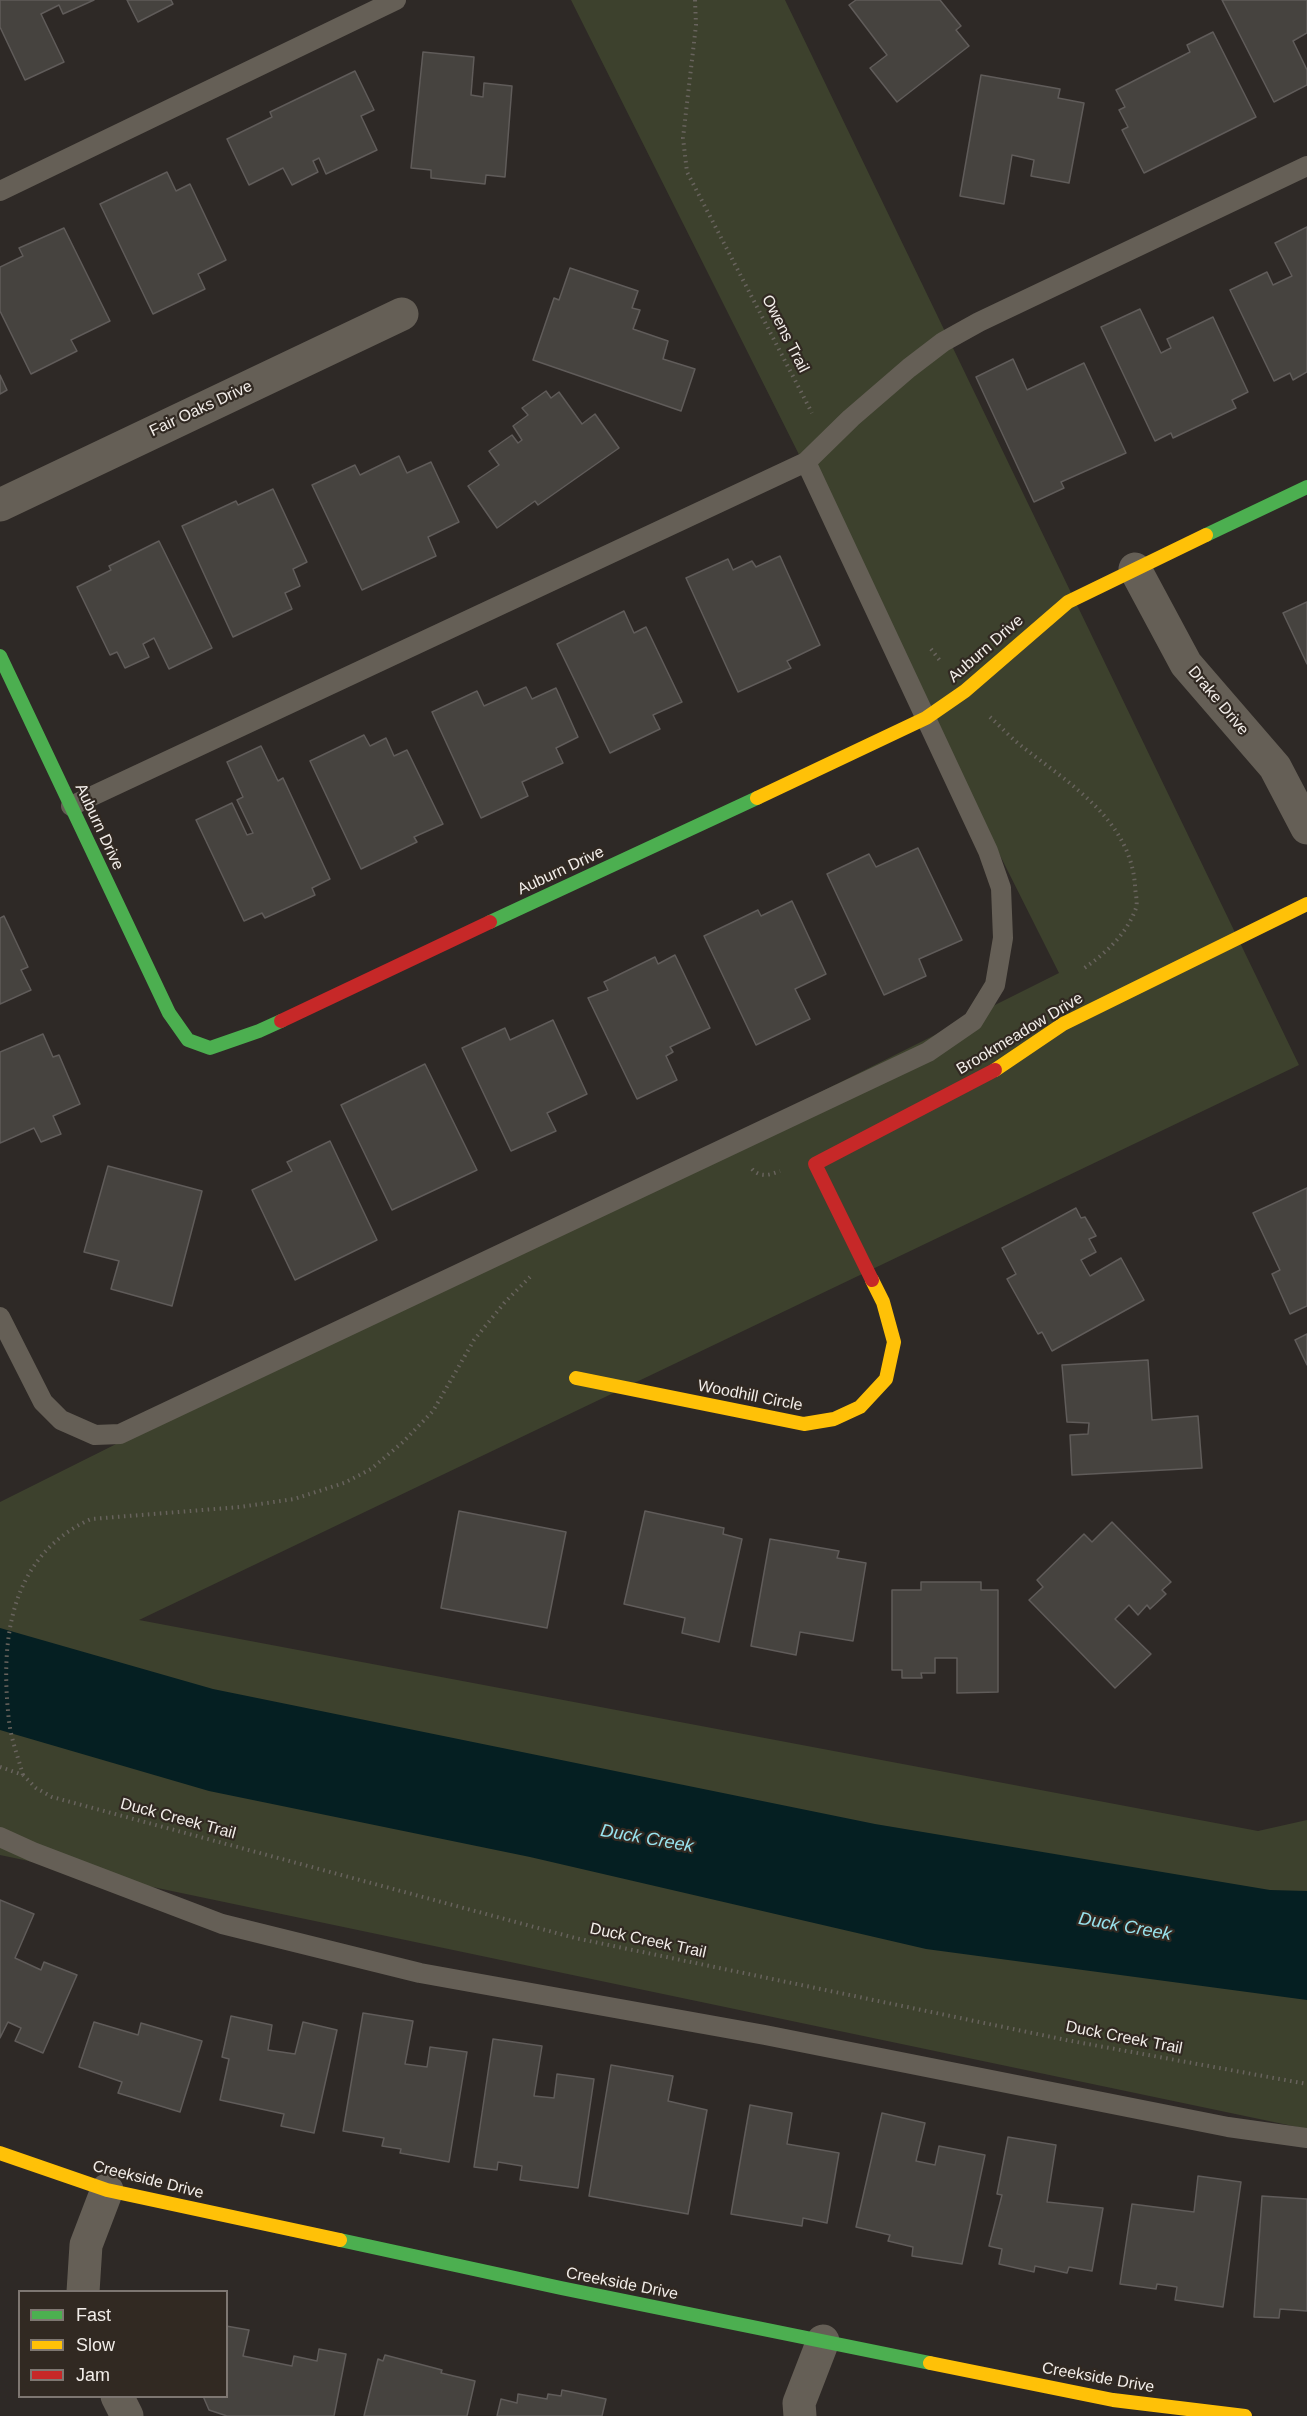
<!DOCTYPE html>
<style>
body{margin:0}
#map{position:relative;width:1307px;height:2416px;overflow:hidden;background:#2e2926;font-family:Arial,sans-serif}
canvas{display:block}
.legend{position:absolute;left:18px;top:2290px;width:210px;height:108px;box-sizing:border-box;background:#312922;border:2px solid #7e7772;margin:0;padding:8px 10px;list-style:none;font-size:18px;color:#f2ede9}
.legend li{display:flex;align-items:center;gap:12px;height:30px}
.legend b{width:30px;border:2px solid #7e7772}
</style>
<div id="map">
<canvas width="1307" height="2416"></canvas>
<ul class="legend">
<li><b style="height:8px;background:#4caf50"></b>Fast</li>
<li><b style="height:8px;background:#ffc107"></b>Slow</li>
<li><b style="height:8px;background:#c62828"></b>Jam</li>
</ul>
</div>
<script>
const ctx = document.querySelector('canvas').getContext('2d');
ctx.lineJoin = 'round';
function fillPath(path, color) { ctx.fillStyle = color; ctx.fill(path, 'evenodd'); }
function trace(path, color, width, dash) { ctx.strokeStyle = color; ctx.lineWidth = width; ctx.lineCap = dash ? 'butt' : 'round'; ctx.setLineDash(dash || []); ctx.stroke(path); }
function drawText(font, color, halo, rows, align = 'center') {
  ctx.font = font + ' Arial,sans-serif'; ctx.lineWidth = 4.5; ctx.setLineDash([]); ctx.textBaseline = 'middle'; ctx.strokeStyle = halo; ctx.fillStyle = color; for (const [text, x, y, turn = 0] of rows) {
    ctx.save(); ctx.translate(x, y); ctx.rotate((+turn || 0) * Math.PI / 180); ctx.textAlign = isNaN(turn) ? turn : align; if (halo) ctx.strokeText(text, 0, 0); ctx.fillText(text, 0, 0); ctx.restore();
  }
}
fillPath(new Path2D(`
 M571,0H785L1299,1065L139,1620L1258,1831L1307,1820V2129L0,1855V1502L1059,973Z`), '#3d412d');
fillPath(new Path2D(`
 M0,1628L213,1689L875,1824L1270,1890L1307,1891V2000L926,1949L530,1857L209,1791L0,1730Z`), '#051f22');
const building = new Path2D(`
 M0,0H94L63,14L59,5L41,14L64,62L25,80L0,27Z
 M127,0H171L173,4L138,22Z
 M856,0H940L961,26L956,30L969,46L897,102L870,68L887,55L849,5Z
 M1222,0H1307V33L1293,41L1307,70V85L1274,102Z
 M1213,32L1256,117L1144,173L1122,130L1128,127L1119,110L1125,107L1116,90L1190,52L1187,45Z
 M423,52L474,57L471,95L483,97L484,83L512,86L505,177L486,175L485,184L431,178V170L411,168Z
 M355,71L374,110L361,116L377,150L326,174L319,158L313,161L318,172L292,185L283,168L249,185L227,139L272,117L270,112Z
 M981,75L1060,89L1058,98L1084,103L1069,183L1031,176L1034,160L1012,155L1004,204L960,196Z
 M167,172L176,191L190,184L226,260L198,274L205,289L153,314L100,204Z
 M1307,227V372L1293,380L1290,373L1274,381L1230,290L1267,272L1273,285L1292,276L1275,243Z
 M64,228L110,321L71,340L77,351L31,374L0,311V267L23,256L19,248Z
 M570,268L638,291L632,308L640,310L633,329L668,341L663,359L695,369L681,411L533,360L554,298L559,300Z
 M1140,309L1161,353L1171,348L1167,339L1213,317L1248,392L1232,400L1236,408L1173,438L1171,433L1155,441L1101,327Z
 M1013,359L1027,390L1084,363L1126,453L1061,482L1064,488L1034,502L976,377Z
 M0,375L7,390L0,394Z
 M546,391L551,398L559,392L582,424L595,414L619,448L538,505L535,501L497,528L468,486L499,465L489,451L512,435L518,443L522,440L513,426L528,415L522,408Z
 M399,456L407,473L431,462L459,522L428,537L436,556L362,590L312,485L355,465L360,475Z
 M273,489L307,562L293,569L300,586L285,593L292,609L233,637L182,526L236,501L238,505Z
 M159,541L212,648L169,669L154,638L143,644L149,657L125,668L117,652L110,655L77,587L111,570L109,566Z
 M780,556L820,645L787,661L791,668L738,692L686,578L728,559L733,570L752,561L756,567Z
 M1307,602V664L1283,613Z
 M624,611L634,633L646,627L682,702L653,715L660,729L610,753L557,644Z
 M526,687L532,699L556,688L578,737L556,748L563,763L522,782L528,796L481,818L432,712L477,691L484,706Z
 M364,735L370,746L386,738L394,756L407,750L443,824L414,837L417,842L361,869L310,761Z
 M261,746L278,781L283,778L330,879L312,888L315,895L265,918L262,913L244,921L196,820L232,803L247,835L253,833L237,800L243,797L227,762Z
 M918,848L962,940L919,959L926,976L884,995L827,874L869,854L876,867Z
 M792,901L826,974L795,989L810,1019L756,1045L704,936L758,910L761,916Z
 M4,916L28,967L21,970L31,990L0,1004V918Z
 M675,955L710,1028L670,1047L673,1052L666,1056L677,1080L637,1099L588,998L608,990L604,982L655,957L658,964Z
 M553,1020L587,1094L547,1113L556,1131L511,1151L462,1048L505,1028L510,1040Z
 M43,1034L53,1057L59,1055L80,1104L53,1116L61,1134L41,1142L34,1128L0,1143V1052Z
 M425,1064L477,1170L392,1210L341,1105Z
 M330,1141L377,1240L295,1280L252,1190L292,1171L287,1162Z
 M108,1166L202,1191L172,1306L111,1289L119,1261L84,1252Z
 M1307,1188V1306L1290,1314L1272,1274L1280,1270L1253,1213Z
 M1076,1208L1081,1218L1085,1217L1096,1236L1089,1239L1096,1252L1081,1260L1090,1276L1121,1258L1144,1300L1052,1351L1042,1332L1038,1334L1007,1279L1016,1274L1002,1248Z
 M1307,1334V1365L1295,1340Z
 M1148,1360L1152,1420L1198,1416L1202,1468L1072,1475L1070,1435L1088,1434L1089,1423L1067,1422L1062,1365Z
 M459,1511L566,1532L547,1628L441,1608Z
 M645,1511L724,1528L723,1534L742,1539L719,1642L682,1633L685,1618L624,1604Z
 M1112,1522L1171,1582L1162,1590L1166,1594L1150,1609L1147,1605L1138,1615L1129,1605L1115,1619L1151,1654L1115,1688L1029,1600L1043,1587L1037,1580L1084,1534L1092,1542Z
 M770,1539L839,1551L837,1558L866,1563L853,1641L800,1632L796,1655L751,1646Z
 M921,1582H981V1590H998V1692L957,1693V1658H935V1673H921L922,1678H902V1670H892V1590H921Z
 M0,1900L34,1914L15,1958L41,1970L44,1962L77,1975L43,2053L15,2041L21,2028L8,2022L0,2038Z
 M363,2013L413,2021L405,2064L427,2067L430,2047L467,2052L449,2162L400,2153L401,2149L382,2146L384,2138L343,2131Z
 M231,2016L272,2025L268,2050L295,2054L303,2022L337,2030L314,2133L281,2126L284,2114L220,2100L229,2059L222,2057Z
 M94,2022L138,2035L141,2023L202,2041L180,2112L118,2093L122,2082L79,2067Z
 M493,2039L542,2046L534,2096L554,2098L557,2074L594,2079L578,2188L520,2180L522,2166L498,2162L497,2170L474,2167Z
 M611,2065L673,2076L668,2101L707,2110L688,2214L589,2196Z
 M750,2105L792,2113L787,2144L839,2153L827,2223L803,2218L802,2226L731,2214Z
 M882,2113L925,2123L916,2161L935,2165L939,2146L985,2155L962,2264L912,2256L913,2247L888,2241L890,2235L856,2227Z
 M1008,2137L1056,2145L1047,2202L1103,2208L1092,2271L1069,2267L1067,2273L1035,2266L1034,2272L999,2264L1002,2249L989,2246L1002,2195L997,2194Z
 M1198,2176L1241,2182L1223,2307L1175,2300L1177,2287L1157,2284L1156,2289L1120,2284L1132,2204L1194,2212Z
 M1262,2196L1307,2199V2311L1280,2309L1279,2318L1254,2317Z
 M226,2326L249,2330L243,2356L292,2366L294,2356L317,2361L319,2349L346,2354L334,2416H227L209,2410L203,2396H226Z
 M385,2355L442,2370L441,2373L475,2381L467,2416H364L378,2359L383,2361Z
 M562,2390L606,2399L602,2416H497L501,2399L517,2403L518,2394L547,2399L548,2394L561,2396Z`);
fillPath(building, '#46433f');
trace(building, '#605c5a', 1.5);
trace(new Path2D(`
 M695,0L696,25L683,138L687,172L812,413
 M931,649L941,662
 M990,717C1001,727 1012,739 1024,748C1070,784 1130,820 1135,885C1135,892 1138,902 1136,908C1127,934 1105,954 1083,969
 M752,1169C760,1178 770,1175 780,1171
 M0,1767L23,1775L36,1788L52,1797L575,1938L1066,2040L1307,2084
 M23,1775C18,1757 11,1739 9,1721C0,1641 9,1556 91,1519L240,1507L294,1499L344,1483L371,1469L403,1442L433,1411L474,1340L505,1302L530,1277`), '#68635d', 4, [1.5, 4.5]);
trace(new Path2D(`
 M0,191L396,0
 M71,806L806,462L851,418L909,368L943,342L979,322L1307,166
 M0,1317L43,1402L61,1420L95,1435L120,1434L928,1052L973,1021L995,985L1003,938L1001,888L988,851L806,462
 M0,1837L33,1852L222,1924L420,1973L765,2035L1228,2127L1307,2138`), '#655f56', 20);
trace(new Path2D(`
 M0,505L402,314
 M1135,569L1186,664L1275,767L1307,828
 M83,2292L86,2245L107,2190
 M117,2396L127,2416
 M800,2416L799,2403L823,2341`), '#655f56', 33);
trace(new Path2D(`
 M1206,535L1307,487
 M0,656L169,1013L188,1040L210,1048L259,1031L281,1021
 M490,922L757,798
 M340,2240L561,2288L930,2363`), '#4caf50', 14);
trace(new Path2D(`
 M757,798L926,718L965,691L1068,602L1206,535
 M995,1070L1063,1024L1307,904
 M576,1378L804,1424L834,1419L860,1407L886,1379L894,1342L883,1302L872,1280
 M0,2153L107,2190L340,2240
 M930,2363L1113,2400L1245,2416`), '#ffc107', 14);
trace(new Path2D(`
 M281,1021L490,922
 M872,1280L815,1164L995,1070`), '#c62828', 14);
drawText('16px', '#f2ede9', '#312922', [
 ["Owens Trail",785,334,63],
 ["Fair Oaks Drive",201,409,-25],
 ["Auburn Drive",986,649,-41],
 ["Drake Drive",1218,701,50],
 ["Auburn Drive",99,827,65],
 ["Auburn Drive",561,871,-25],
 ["Brookmeadow Drive",1020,1034,-31],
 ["Woodhill Circle",750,1396,11],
 ["Duck Creek Trail",178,1819,15],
 ["Duck Creek Trail",648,1941,12],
 ["Duck Creek Trail",1124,2038,11],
 ["Creekside Drive",148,2180,14],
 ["Creekside Drive",622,2284,11],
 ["Creekside Drive",1098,2378,10]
]);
drawText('italic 18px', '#99e3ee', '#312922', [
 ["Duck Creek",647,1839,10],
 ["Duck Creek",1125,1927,10]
]);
</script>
